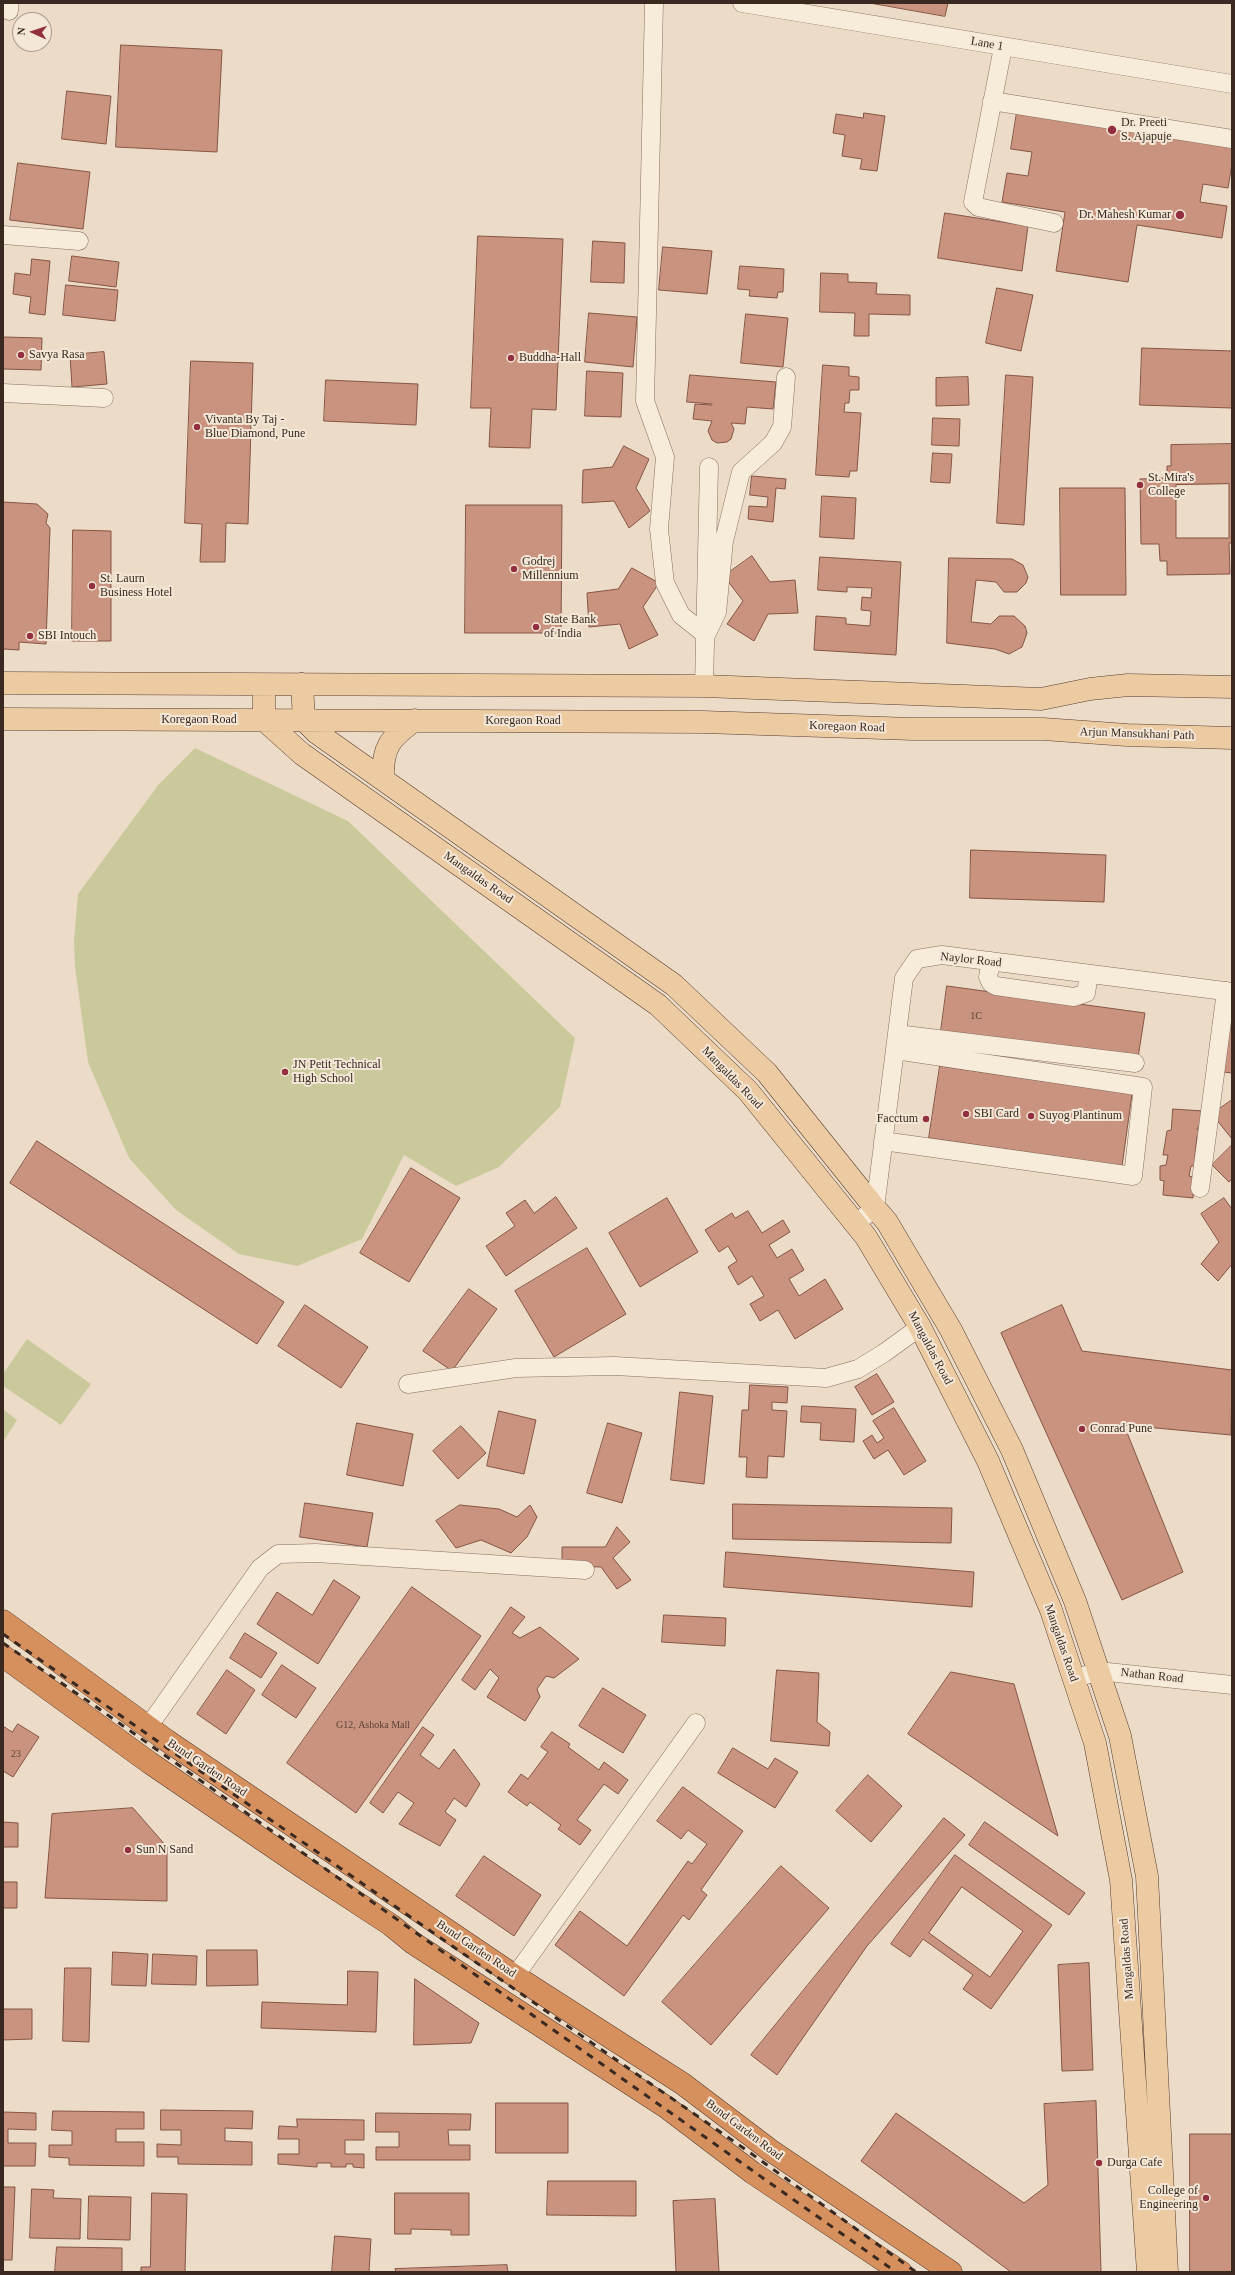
<!DOCTYPE html>
<style>
body{margin:0}
#map{position:relative;width:1235px;height:2275px;overflow:hidden;background:#ecdcc7;font-family:"Times New Roman",serif}
canvas{display:block}
.frame{position:absolute;inset:0;border:4px solid #392920;pointer-events:none}
.north{position:absolute;left:12px;top:12px;width:40px;height:40px;box-sizing:border-box;background:#f4e7d7;border:1px solid #a99b8e;border-radius:50%;rotate:273deg;font-size:11px;font-weight:700;line-height:16px;text-align:center;color:#392920}
.north::after{content:'';display:block;margin:auto;width:14px;height:18px;background:#93303f;clip-path:polygon(50% 0,100% 100%,50% 72%,0 100%)}
</style>
<div id="map">
<canvas width="1235" height="2275"></canvas>
<div class="frame"></div>
<div class="north">N</div>
</div>
<script>
const ctx = document.querySelector('canvas').getContext('2d');
ctx.lineJoin = 'round';
function fillPath(path, color) { ctx.fillStyle = color; ctx.fill(path, 'evenodd'); }
function trace(path, color, width, dash) { ctx.strokeStyle = color; ctx.lineWidth = width; ctx.lineCap = dash ? 'butt' : 'round'; ctx.setLineDash(dash || []); ctx.stroke(path); }
function drawText(font, color, halo, rows, align = 'center') {
  ctx.font = font + ' "Times New Roman",serif'; ctx.lineWidth = 4; ctx.setLineDash([]); ctx.textBaseline = 'middle'; ctx.strokeStyle = halo; ctx.fillStyle = color; for (const [text, x, y, turn = 0] of rows) {
    ctx.save(); ctx.translate(x, y); ctx.rotate((+turn || 0) * Math.PI / 180); ctx.textAlign = isNaN(turn) ? turn : align; if (halo) ctx.strokeText(text, 0, 0); ctx.fillText(text, 0, 0); ctx.restore();
  }
}
fillPath(new Path2D(`
 M195,748L348,821L575,1038L560,1107L499,1167L456,1186L404,1155L362,1239L297,1266L239,1254L176,1210L129,1158L88,1062L75,967L74,941L78,894L159,784Z
 M27,1339L91,1384L61,1425L3,1386V1374Z
 M3,1409L17,1420L3,1442Z`), '#cac99c');
const building = new Path2D(`
 M870,3H948L945,16Z
 M121,45L222,50L217,152L116,147Z
 M67,91L111,96L106,144L62,139Z
 M1017,112L1232,146V164L1228,188L1203,184L1200,202L1227,206L1222,238L1137,225L1128,282L1056,271L1065,212L1002,202L1007,173L1028,176L1032,152L1011,149Z
 M864,113L885,116L877,171L860,169L862,159L842,156L845,135L833,133L836,114L863,118Z
 M18,163L90,172L83,229L10,220Z
 M945,213L1028,226L1022,271L938,258Z
 M478,236L563,239L556,410L532,409L530,448L489,447L491,408H471Z
 M593,241L625,243L624,283L591,282Z
 M663,247L712,251L707,294L659,290Z
 M72,256L119,262L116,287L69,281Z
 M32,259L50,261L45,315L29,313L31,297L13,294L15,273L30,275Z
 M740,266L784,269L783,292H778L777,298L749,296L750,290L738,289Z
 M821,273L848,274V282L877,283L876,294L910,295V315L869,314V336H854L855,313L820,312Z
 M66,285L118,290L115,321L63,315Z
 M997,288L1033,295L1021,351L986,343Z
 M589,313L637,317L633,367L585,362Z
 M746,314L788,318L783,367L741,363Z
 M3,337L42,338L41,370L3,369Z
 M1142,348L1232,351V408L1140,405Z
 M104,352L107,384L72,387L70,355Z
 M191,361L253,363L248,524L226,523L225,562H200L202,524L185,523Z
 M823,365L849,367V376L859,377V390H850L849,403H845L844,412L861,413L857,471H850L849,477L816,475Z
 M587,371L623,373L621,417L585,416Z
 M690,375L776,382L773,409L747,407L745,424L731,423L734,429L731,439L727,442L717,443L712,440L708,431L712,421L693,419L695,404L712,405V404L687,402Z
 M1006,375L1033,377L1024,525L997,523Z
 M968,377L969,405L936,406V378Z
 M326,380L418,384L416,425L324,421Z
 M933,418L960,419L959,446L932,445Z
 M1232,444V543H1229L1230,574L1167,575V561H1160L1159,544H1141L1140,479L1167,478V466H1171V445ZM1229,484V538H1176V485Z
 M624,446L649,459L636,488L650,511L629,528L614,501L582,503L583,470L612,467Z
 M933,453L952,454L950,483L931,482Z
 M752,476L786,479L785,489L776,488L773,522L748,519L749,506L767,507L768,497L750,495Z
 M1060,488H1125L1126,595H1061Z
 M822,496L856,498L854,539L820,537Z
 M3,502L37,504L48,514L46,523L50,528L46,644L19,642V650L3,649Z
 M466,505H562L561,633H465Z
 M73,530L111,531V641H72Z
 M752,556L770,582L795,580L798,613L768,614L754,641L727,624L743,601L724,576Z
 M820,557L901,562L896,655L814,650L816,616L846,618V624L870,626L871,611L861,610L862,597L871,598L872,588L847,587V592L818,590Z
 M949,558L1012,559L1023,565L1028,577L1026,583L1017,592H1004L996,582L976,580L971,622L991,624L999,616H1014L1025,626L1027,633L1022,647L1009,654L995,649L947,643Z
 M632,568L659,583L643,607L658,635L629,649L620,624L589,627L587,593L618,589Z
 M971,850L1106,855L1104,902L970,898Z
 M947,986L1145,1013L1138,1058L941,1031Z
 M1232,1013V1073L1223,1072Z
 M940,1066L1132,1094L1122,1166L929,1138Z
 M1232,1100V1139L1212,1114Z
 M1173,1109L1203,1111L1202,1128H1197L1200,1134L1197,1136L1195,1156L1196,1166H1191L1189,1176L1194,1177L1193,1198L1163,1195L1164,1181L1160,1180V1166L1166,1165L1168,1155H1163L1167,1131L1171,1130Z
 M37,1141L284,1302L257,1344L10,1183Z
 M1232,1145V1179L1229,1182L1212,1165Z
 M411,1168L460,1198L409,1282L360,1253Z
 M556,1197L577,1228L506,1276L486,1246L515,1226L506,1213L525,1200L534,1213Z
 M667,1198L698,1252L640,1287L609,1233Z
 M1224,1198L1232,1209V1264L1218,1281L1201,1264L1219,1242L1201,1214Z
 M748,1211L762,1233L783,1220L790,1232L769,1245L777,1258L792,1249L804,1270L789,1279L799,1296L825,1279L843,1309L795,1339L778,1310L760,1321L750,1304L764,1296L752,1276L738,1285L728,1267L737,1261L728,1246L719,1252L705,1230L732,1213L735,1218Z
 M587,1248L626,1314L554,1357L515,1291Z
 M469,1289L497,1309L452,1371L423,1351Z
 M305,1305L368,1347L341,1388L278,1346Z
 M1062,1305L1082,1351L1232,1370L1231,1435L1124,1425L1183,1572L1122,1600L1001,1333Z
 M877,1374L894,1402L872,1415L855,1387Z
 M750,1385L788,1387L787,1403L772,1402V1410L787,1411L784,1457L768,1456L767,1478L746,1477L747,1457H739L742,1410H748Z
 M680,1392L713,1396L704,1484L671,1480Z
 M802,1406L856,1409L854,1442L820,1440L821,1423L801,1422Z
 M894,1408L926,1461L904,1475L888,1450L874,1459L863,1441L872,1435L877,1443L884,1438L873,1421Z
 M499,1411L536,1420L524,1474L487,1466Z
 M357,1423L413,1434L403,1486L347,1475Z
 M608,1423L642,1433L622,1503L587,1493Z
 M461,1426L486,1453L458,1479L433,1451Z
 M305,1503L373,1513L367,1547L300,1537Z
 M733,1504L952,1508L951,1543L733,1539Z
 M460,1505L499,1509L517,1517L530,1505L537,1517L527,1537L511,1553L481,1540L456,1548L436,1521Z
 M617,1527L630,1542L613,1558L631,1580L617,1589L601,1567L562,1566V1547H605Z
 M726,1552L974,1572L972,1607L724,1587Z
 M334,1580L360,1597L318,1664L257,1624L277,1592L312,1615Z
 M412,1587L481,1636L356,1813L287,1763Z
 M511,1607L525,1617L512,1633L520,1638L540,1627L579,1659L554,1678L546,1676L537,1689L540,1697L525,1721L487,1697L499,1678L490,1669L475,1690L462,1680Z
 M664,1615L726,1618L725,1646L662,1642Z
 M245,1633L277,1653L261,1678L230,1658Z
 M282,1665L316,1688L296,1718L262,1695Z
 M227,1670L255,1690L226,1734L197,1714Z
 M777,1670L819,1673L817,1722L830,1732L829,1746L771,1741Z
 M951,1672L1014,1684L1058,1836L908,1734Z
 M603,1688L646,1715L623,1753L579,1726Z
 M18,1724L39,1737L13,1777L3,1771V1726L12,1732Z
 M423,1727L434,1735L420,1755L439,1769L454,1749L480,1784L466,1807L454,1798L445,1812L456,1820L440,1846L399,1824L414,1803L398,1792L383,1813L370,1803Z
 M552,1732L570,1744L568,1747L599,1770L604,1762L628,1780L618,1794L604,1784L577,1820L591,1830L580,1845L558,1829L561,1825L530,1802L527,1806L508,1792L521,1774L528,1779L548,1752L541,1747Z
 M733,1748L768,1769L775,1758L798,1772L775,1808L718,1773Z
 M868,1775L902,1806L871,1842L836,1811Z
 M683,1787L743,1831L701,1890L707,1895L689,1920L683,1915L624,1996L555,1945L580,1911L627,1946L688,1861L692,1864L707,1844L688,1830L681,1839L657,1821Z
 M133,1808L167,1847V1901L45,1898L52,1814Z
 M944,1818L965,1835L867,1946L777,2075L751,2055Z
 M3,1822L18,1823V1847H3V1855Z
 M985,1822L1085,1893L1069,1915L969,1845Z
 M955,1855L1052,1925L991,2009L963,1989L973,1975L923,1939L910,1957L891,1944ZM962,1887L1023,1931L990,1977L929,1933Z
 M484,1856L541,1895L514,1936L456,1896Z
 M781,1866L829,1908L711,2045L662,2002Z
 M3,1882H17V1908H3Z
 M207,1950H257L258,1985L207,1986Z
 M113,1952L148,1954L146,1986L112,1985Z
 M153,1954L197,1956L196,1985L152,1984Z
 M1089,1963L1093,2070L1062,2071L1058,1965Z
 M65,1968H91L89,2042L63,2041Z
 M348,1971L378,1972L376,2032L261,2028L262,2002L347,2005Z
 M415,1979L479,2023L471,2043L414,2045Z
 M3,2009H32V2039L3,2040Z
 M1096,2101L1101,2272H1011L861,2161L896,2113L1024,2203L1048,2185L1044,2104Z
 M496,2103H568V2153H496Z
 M161,2110L253,2111L252,2129L225,2128V2141L252,2142V2165L178,2164V2157H157V2144L181,2145V2130H161Z
 M53,2111L144,2112V2129H116V2142H144V2166L69,2165V2158L49,2157V2145H72V2131L52,2130Z
 M3,2112L36,2113V2130L8,2129V2143H36L35,2166H3Z
 M376,2113L471,2114L470,2130H448L449,2145H470V2160H376V2147H399V2132H376Z
 M297,2119L364,2120V2140H345V2154H364V2168L353,2167V2164H346V2167H331V2163H317V2167L278,2164V2154H299V2139H278L279,2126L297,2127Z
 M1190,2134H1232V2272H1190Z
 M548,2181H636V2216L547,2215Z
 M3,2187H15L12,2260H3Z
 M32,2189L54,2190L53,2198L81,2199L80,2239L30,2238Z
 M152,2193L187,2194L185,2272H141V2267H150Z
 M395,2193H469V2235H451V2230L411,2229V2234H395Z
 M89,2196L131,2197L130,2240L88,2239Z
 M715,2199L719,2272H676L673,2201Z
 M335,2236L371,2239L369,2272H332Z
 M57,2247L122,2248V2272H55Z
 M507,2265L508,2272H396L395,2269Z`);
fillPath(building, '#c9937f');
trace(building, '#855544', 1);
const minor = new Path2D(`
 M654,3L645,401L665,457L659,529L665,583L681,615L706,635L717,612L724,541L741,472L773,443L782,427L786,377
 M742,3L1232,84
 M9,11V3
 M1003,47L973,202L978,207L1054,223
 M992,101L1232,139
 M3,235L79,241
 M3,393L104,398
 M704,686L709,467
 M991,961L988,977L991,983L996,986L1074,997L1086,993L1089,974
 M897,1034L1135,1063
 M883,1141L1133,1176L1143,1087L895,1050
 M1200,1188L1226,991
 M855,1224L875,1208L904,978L917,959L942,955L1232,992
 M408,1384L516,1368L615,1366L826,1378L858,1369L884,1353L920,1327
 M1074,1679L1098,1671L1232,1685
 M148,1727L260,1568L278,1554L316,1553L585,1570
 M515,1976L696,1723`);
const major = new Path2D(`
 M3,683L704,686L1041,699L1090,689L1128,685L1232,687
 M302,684L304,720L317,733L674,985L767,1073L875,1208L887,1222L951,1330L1012,1450L1075,1601L1120,1736L1147,1876L1167,2272
 M264,685V720L302,754L658,1005L748,1091L866,1237L920,1327L988,1461L1029,1558L1051,1610L1095,1743L1121,1880L1148,2272
 M3,719L703,722L913,729H1043L1127,735L1232,738
 M383,779C382,747 390,738 415,720`);
const highway = new Path2D(`
 M3,1621L166,1740L515,1976L683,2084L770,2150L951,2272
 M3,1656L150,1763L301,1866L391,1925L413,1943L666,2107L753,2173L901,2272`);
trace(minor, '#876e5d', 19);
trace(major, '#563d31', 23);
trace(highway, '#563d31', 23);
trace(minor, '#f7ebda', 18);
trace(major, '#edcba2', 22);
trace(highway, '#d6905d', 22);
trace(new Path2D(`
 M3,1634L749,2152L916,2272
 M3,1643L95,1706L896,2272`), '#392920', 3, [7, 7]);
for (const [x, y, r, color] of [
 [1112,130,5,"#93303f"],
 [1180,215,5,"#93303f"],
 [21,355,4,"#93303f"],
 [511,358,4,"#93303f"],
 [197,427,4,"#93303f"],
 [1140,485,4,"#93303f"],
 [514,569,4,"#93303f"],
 [92,586,4,"#93303f"],
 [536,627,4,"#93303f"],
 [30,636,4,"#93303f"],
 [285,1072,4,"#93303f"],
 [966,1114,4,"#93303f"],
 [1031,1116,4,"#93303f"],
 [926,1119,4,"#93303f"],
 [1082,1429,4,"#93303f"],
 [128,1850,4,"#93303f"],
 [1099,2163,4,"#93303f"],
 [1206,2198,4,"#93303f"]
]) { const dot = new Path2D(); dot.arc(x, y, r, 0, 2 * Math.PI); ctx.fillStyle = color; ctx.fill(dot); trace(dot, '#f4e7d7', 1.5); }
drawText('10px', '#5d4438', null, [
 ["1C",976,1016],
 ["G12, Ashoka Mall",373,1725],
 ["23",16,1754]
]);
drawText('12px', '#392920', '#f4e7d7', [
 ["Lane 1",987,44,10],
 ["Koregaon Road",199,720],
 ["Koregaon Road",523,721],
 ["Koregaon Road",847,727,2],
 ["Arjun Mansukhani Path",1137,734,2],
 ["Mangaldas Road",478,878,35],
 ["Naylor Road",971,960,6],
 ["Mangaldas Road",732,1078,46],
 ["Mangaldas Road",930,1348,62],
 ["Mangaldas Road",1061,1643,71],
 ["Nathan Road",1152,1676,6],
 ["Bund Garden Road",207,1768,34],
 ["Bund Garden Road",476,1949,34],
 ["Mangaldas Road",1127,1959,-94],
 ["Bund Garden Road",744,2130,37]
]);
drawText('12px', '#392920', '#f4e7d7', [
 ["Dr. Preeti",1121,123],
 ["S. Ajapuje",1121,137],
 ["Dr. Mahesh Kumar",1171,215,"right"],
 ["Savya Rasa",29,355],
 ["Buddha-Hall",519,358],
 ["Vivanta By Taj -",205,420],
 ["Blue Diamond, Pune",205,434],
 ["St. Mira's",1148,478],
 ["College",1148,492],
 ["Godrej",522,562],
 ["Millennium",522,576],
 ["St. Laurn",100,579],
 ["Business Hotel",100,593],
 ["State Bank",544,620],
 ["of India",544,634],
 ["SBI Intouch",38,636],
 ["JN Petit Technical",293,1065],
 ["High School",293,1079],
 ["SBI Card",974,1114],
 ["Suyog Plantinum",1039,1116],
 ["Facctum",918,1119,"right"],
 ["Conrad Pune",1090,1429],
 ["Sun N Sand",136,1850],
 ["Durga Cafe",1107,2163],
 ["College of",1198,2191,"right"],
 ["Engineering",1198,2205,"right"]
], 'left');
</script>
